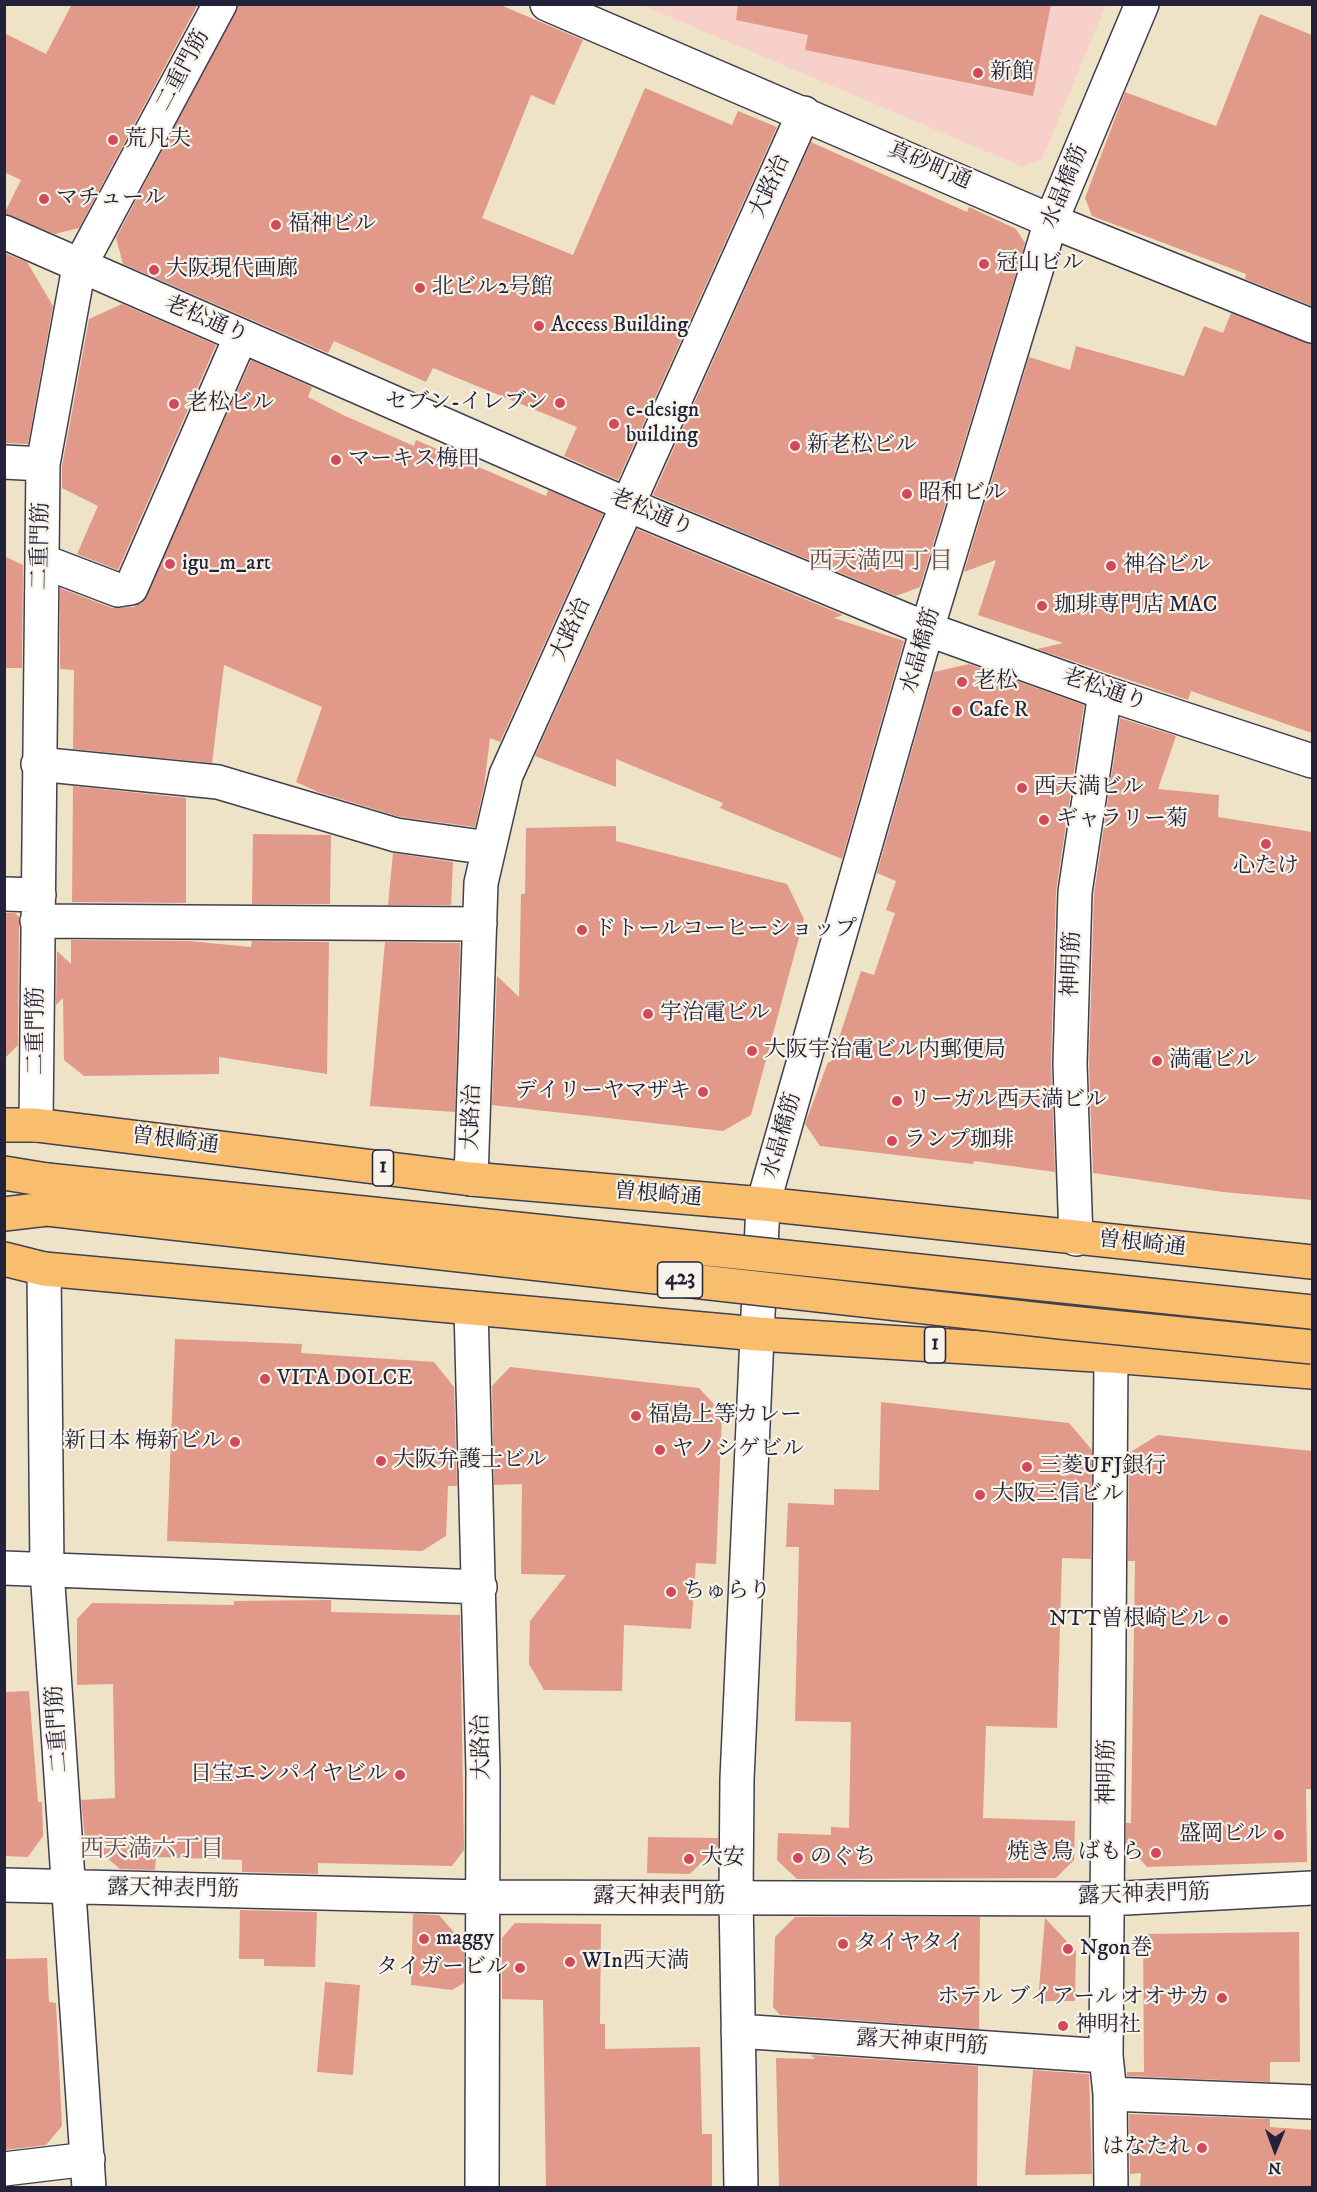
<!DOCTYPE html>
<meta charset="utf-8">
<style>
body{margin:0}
#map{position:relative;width:1317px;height:2192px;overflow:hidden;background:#eee3c6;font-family:"IM FELL DW Pica",serif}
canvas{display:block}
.frame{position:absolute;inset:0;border:6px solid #22223b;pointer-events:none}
.north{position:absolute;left:1245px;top:2120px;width:60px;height:60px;-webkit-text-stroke:4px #f7f3e8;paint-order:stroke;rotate:181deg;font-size:16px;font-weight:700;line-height:24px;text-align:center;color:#22223b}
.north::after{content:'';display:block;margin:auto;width:21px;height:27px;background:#22223b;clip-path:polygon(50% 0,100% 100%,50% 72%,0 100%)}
</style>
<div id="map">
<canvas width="1317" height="2192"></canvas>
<div class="frame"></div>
<div class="north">N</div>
</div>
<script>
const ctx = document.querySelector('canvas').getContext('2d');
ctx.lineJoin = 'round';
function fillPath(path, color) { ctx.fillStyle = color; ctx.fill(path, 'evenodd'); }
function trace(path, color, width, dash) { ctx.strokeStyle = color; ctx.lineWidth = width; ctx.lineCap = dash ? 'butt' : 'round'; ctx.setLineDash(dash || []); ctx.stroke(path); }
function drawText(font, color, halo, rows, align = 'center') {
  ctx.font = font + ' "IM FELL DW Pica","Noto Serif JP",serif'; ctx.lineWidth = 4.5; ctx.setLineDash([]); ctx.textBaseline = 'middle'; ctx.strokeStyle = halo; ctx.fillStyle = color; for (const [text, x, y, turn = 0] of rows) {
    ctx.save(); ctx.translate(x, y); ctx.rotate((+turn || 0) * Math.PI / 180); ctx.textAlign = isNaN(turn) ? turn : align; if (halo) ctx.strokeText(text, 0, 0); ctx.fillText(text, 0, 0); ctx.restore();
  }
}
fillPath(new Path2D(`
 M642,5H1106L1042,159L1023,167Z`), '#f7d0ca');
fillPath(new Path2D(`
 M72,4H198L79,228L55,234L4,214L21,180L4,172V33L46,54Z
 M239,4H498L583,40L554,105L531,95L482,218L573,255L645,88L732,125L738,111L777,127L618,480L564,456L577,427L433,368L426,382L334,341L328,353L123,264L116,238Z
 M738,4H1051L1033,96L805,50L808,35L736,20Z
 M1260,14L1312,35V306L1245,279L1246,274L1092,216L1085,198L1125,92L1216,126Z
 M811,142L967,212L969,207L1016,229L1025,243L920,587L896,596L653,495Z
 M4,253L27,262L53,306L28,444L4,443Z
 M122,304L216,345L118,570L77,554L98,506L62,488V466L89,319Z
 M1231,313L1312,344V733L1191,691L1188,700L1037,649L1063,643L978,615L996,560L964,572L1029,357L1070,370L1076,346L1184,376L1204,326L1223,333Z
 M251,360L312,387L308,397L343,415L414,446L416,440L546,496L548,490L603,514L500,742L490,738L484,787L475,827L400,817L318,792L296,782L322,707L224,665L212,763L73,749L74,670L60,669V588L112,608L134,607L143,602Z
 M637,529L843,615L834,618L904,641L842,859L720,808L723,803L616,759V787L535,756Z
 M4,556L23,565L22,668H4Z
 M969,664L1084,705L1056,891L1051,1063L1055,1172L974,1161L973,1164L820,1146L805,1124L828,1062H831L861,971L874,975L895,913L886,910L896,881L877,873L934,672Z
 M1120,718L1176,736L1158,789L1219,795L1218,817L1312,832V1200L1223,1192L1093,1173L1089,1064L1094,894Z
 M73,786L186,798V903L72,902Z
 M616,826V841L787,884L804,919L751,1115L723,1131L492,1105L497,976L519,997L521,894H525L526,828Z
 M253,834L331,835L330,904H252Z
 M393,853L453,862L451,905H388Z
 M4,913H15L19,917V925L18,1045L4,1059Z
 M71,940L189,941L251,947L252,941L329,942L327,1074L219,1057V1074L84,1076L64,1060L63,998L56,1005L57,951L71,964Z
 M385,942L460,943L455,1112L370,1106Z
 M175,1339L302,1344L301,1353L434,1362L454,1387L457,1486H448L446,1536L422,1551L167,1541Z
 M510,1367L699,1388L722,1413L716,1564L696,1563L691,1629L624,1625L622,1691L544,1690L529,1664L530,1621L566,1575L521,1574L522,1484L494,1485L492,1386Z
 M881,1402L1069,1423L1092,1450L1091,1559L1062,1558L1057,1728L986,1726L983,1818L1075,1821L1074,1860L1056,1878L797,1879L777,1860L778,1833L831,1835V1827L849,1828L851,1722L795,1721L799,1547H786L788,1503L834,1505V1489L879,1490Z
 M1158,1435L1312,1451V1789H1306L1307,1862L1147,1867L1126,1844V1823H1131L1135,1561H1128L1129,1453Z
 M331,1600V1612L460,1615L464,1850L452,1866L318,1863V1874L242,1872V1860L156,1857L155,1870L120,1869L85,1839L81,1800L115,1798L113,1684L77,1685V1619L92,1603L234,1605V1601Z
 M29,1691L38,1802H42L43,1836L28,1857L4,1856V1692Z
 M648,1837L718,1838V1846L690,1874L647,1873Z
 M240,1910L317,1912L315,1967L264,1966V1959H239Z
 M413,1914L439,1915L464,1944V1983L452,1990L411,1985Z
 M795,1917H980L979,2029L780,2015L773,2007L775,1937Z
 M1045,1918L1076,1951L1075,2001H1038Z
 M515,1923L601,1924L600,2024H605V2049L700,2047L702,2134H712V2187H546L543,2000L502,1999V1938Z
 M1299,1932L1300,2062H1270V2082L1127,2076V2072H1144L1143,1934Z
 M47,1958L49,2002L56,2003L62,2126L46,2145L4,2150V1959Z
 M325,1982L360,1985L353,2075L317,2072Z
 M811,2055L978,2066L977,2187H779L776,2058L815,2059Z
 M1033,2070L1089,2074L1092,2174L1025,2175Z
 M1129,2114L1270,2119V2127L1312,2130V2187H1140L1141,2173L1130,2174Z`), '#e19a89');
const minor = new Path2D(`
 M547,4L1051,221L1312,326
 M4,232L628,505L927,629L1105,693L1312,761
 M4,462L43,464
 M42,561L118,590L131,588L241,336
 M38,764L218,782L396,835L489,848
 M4,894L39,895
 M37,921L480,924
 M36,1125L43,464L79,267L220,4
 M471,1179L481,883L506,775L804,113
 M1076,1239L1070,1064L1075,892L1105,693
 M44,1269L47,1570L89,2188
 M471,1308L483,1771L482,2188
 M4,1568L480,1587
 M4,1885L482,1897L1107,1899L1312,1888
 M738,2031L1106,2056
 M1110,2094L1312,2102
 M4,2169L88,2159
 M741,2188L736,1897L737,1779L763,1204L927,629L1051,221
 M1111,2188L1110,2094L1106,2056L1111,1356`);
const tertiary = new Path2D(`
 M1051,221L1142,4`);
const trunk = new Path2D(`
 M4,1125H36L471,1179L763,1204L1312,1262
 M4,1173L47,1180
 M4,1214L47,1209
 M4,1259L44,1269L758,1334L1111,1356L1312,1372`);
trace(minor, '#413f50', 36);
trace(tertiary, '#413f50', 36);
trace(trunk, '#413f50', 36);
trace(minor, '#fff', 33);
trace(tertiary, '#fff', 33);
trace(trunk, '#f9be6d', 33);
const trunkBridge = new Path2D(`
 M47,1180L1312,1312
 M47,1209L1060,1322L1312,1347`);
trace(trunkBridge, '#413f50', 36, []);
trace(trunkBridge, '#f9be6d', 33);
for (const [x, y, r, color] of [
 [978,73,6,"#d1495b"],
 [113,140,6,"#d1495b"],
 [44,199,6,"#d1495b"],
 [276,225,6,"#d1495b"],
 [984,264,6,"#d1495b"],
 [154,270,6,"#d1495b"],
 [420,288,6,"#d1495b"],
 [539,326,6,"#d1495b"],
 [560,403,6,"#d1495b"],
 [174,404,6,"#d1495b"],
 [614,424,6,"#d1495b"],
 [795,446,6,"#d1495b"],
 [336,460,6,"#d1495b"],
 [907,494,6,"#d1495b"],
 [170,564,6,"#d1495b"],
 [1111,566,6,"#d1495b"],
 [1042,606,6,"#d1495b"],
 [962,682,6,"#d1495b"],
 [957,711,6,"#d1495b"],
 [1022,788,6,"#d1495b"],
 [1044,820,6,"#d1495b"],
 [1266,844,6,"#d1495b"],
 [582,930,6,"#d1495b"],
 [648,1014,6,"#d1495b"],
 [752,1051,6,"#d1495b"],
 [1157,1061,6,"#d1495b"],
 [703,1092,6,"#d1495b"],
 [897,1101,6,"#d1495b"],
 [892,1141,6,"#d1495b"],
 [265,1379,6,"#d1495b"],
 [636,1416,6,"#d1495b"],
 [235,1442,6,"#d1495b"],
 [660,1450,6,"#d1495b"],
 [381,1461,6,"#d1495b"],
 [1027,1467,6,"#d1495b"],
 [980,1495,6,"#d1495b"],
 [671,1592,6,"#d1495b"],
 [1223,1620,6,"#d1495b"],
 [400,1775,6,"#d1495b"],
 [1279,1835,6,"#d1495b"],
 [1156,1853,6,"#d1495b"],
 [798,1858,6,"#d1495b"],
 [689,1859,6,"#d1495b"],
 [424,1939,6,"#d1495b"],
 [843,1944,6,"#d1495b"],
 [1068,1949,6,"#d1495b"],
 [570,1962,6,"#d1495b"],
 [520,1968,6,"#d1495b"],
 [1222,1998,6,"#d1495b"],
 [1063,2026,6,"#d1495b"],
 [1202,2148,6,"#d1495b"]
]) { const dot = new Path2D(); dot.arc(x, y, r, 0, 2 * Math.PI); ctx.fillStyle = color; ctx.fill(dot); trace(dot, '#f7f3e8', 2); }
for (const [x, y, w] of [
 [383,1168,21],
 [680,1280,45],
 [935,1345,21]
]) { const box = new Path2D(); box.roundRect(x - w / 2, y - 18, w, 36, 4.5); ctx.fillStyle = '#f7f3e8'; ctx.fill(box); trace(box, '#22223b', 1.5); }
drawText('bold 21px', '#22223b', null, [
 ["1",383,1168],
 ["423",680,1280],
 ["1",935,1345]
]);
drawText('22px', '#22223b', '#f7f3e8', [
 ["二重門筋",184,71,-62],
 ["真砂町通",929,167,23],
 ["大路治",771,187,-66],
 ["水晶橋筋",1066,187,-68],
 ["老松通り",206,321,23],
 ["老松通り",651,514,23],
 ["二重門筋",42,546,-89],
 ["大路治",572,630,-66],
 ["水晶橋筋",922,651,-74],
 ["老松通り",1104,691,19],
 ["神明筋",1073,964,-88],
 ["二重門筋",37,1031,-90],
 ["大路治",473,1117,-88],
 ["水晶橋筋",783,1136,-74],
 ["曽根崎通",175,1142,7],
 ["曽根崎通",658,1196,5],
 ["曽根崎通",1142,1245,6],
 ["二重門筋",59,1729,-94],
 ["大路治",483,1747,-91],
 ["神明筋",1108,1772,-90],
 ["露天神表門筋",173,1890,1],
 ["露天神表門筋",1144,1896,-2],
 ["露天神表門筋",659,1897],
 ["露天神東門筋",922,2044,4]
]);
drawText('22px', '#22223b', '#f7f3e8', [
 ["新館",990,73],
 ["荒凡夫",125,140],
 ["マチュール",56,199],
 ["福神ビル",288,225],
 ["冠山ビル",996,264],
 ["大阪現代画廊",166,270],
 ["北ビル2号館",432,288],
 ["Access Building",551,326],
 ["セブン-イレブン",548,403,"right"],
 ["老松ビル",186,404],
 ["e-design",626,411],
 ["building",626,436],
 ["新老松ビル",807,446],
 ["マーキス梅田",348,460],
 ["昭和ビル",919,494],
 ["igu_m_art",182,564],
 ["神谷ビル",1123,566],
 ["珈琲専門店 MAC",1054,606],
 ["老松",974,682],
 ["Cafe R",969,711],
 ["西天満ビル",1034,788],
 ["ギャラリー菊",1056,820],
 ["心たけ",1266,867,"center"],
 ["ドトールコーヒーショップ",594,930],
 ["宇治電ビル",660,1014],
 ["大阪宇治電ビル内郵便局",764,1051],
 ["満電ビル",1169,1061],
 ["デイリーヤマザキ",691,1092,"right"],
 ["リーガル西天満ビル",909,1101],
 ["ランプ珈琲",904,1141],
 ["VITA DOLCE",277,1379],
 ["福島上等カレー",648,1416],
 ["新日本 梅新ビル",223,1442,"right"],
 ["ヤノシゲビル",672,1450],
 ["大阪弁護士ビル",393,1461],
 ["三菱UFJ銀行",1039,1467],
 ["大阪三信ビル",992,1495],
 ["ちゅらり",683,1592],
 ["NTT曽根崎ビル",1211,1620,"right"],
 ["日宝エンパイヤビル",388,1775,"right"],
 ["盛岡ビル",1267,1835,"right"],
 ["焼き鳥 ばもら",1144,1853,"right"],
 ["のぐち",810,1858],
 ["大安",701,1859],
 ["maggy",436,1939],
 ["タイヤタイ",855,1944],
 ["Ngon巻",1080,1949],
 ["WIn西天満",582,1962],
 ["タイガービル",508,1968,"right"],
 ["ホテル ブイアール オオサカ",1210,1998,"right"],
 ["神明社",1075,2026],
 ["はなたれ",1190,2148,"right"]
], 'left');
drawText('24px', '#654c56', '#f7f3e8', [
 ["西天満四丁目",881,563],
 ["西天満六丁目",152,1851]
]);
</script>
